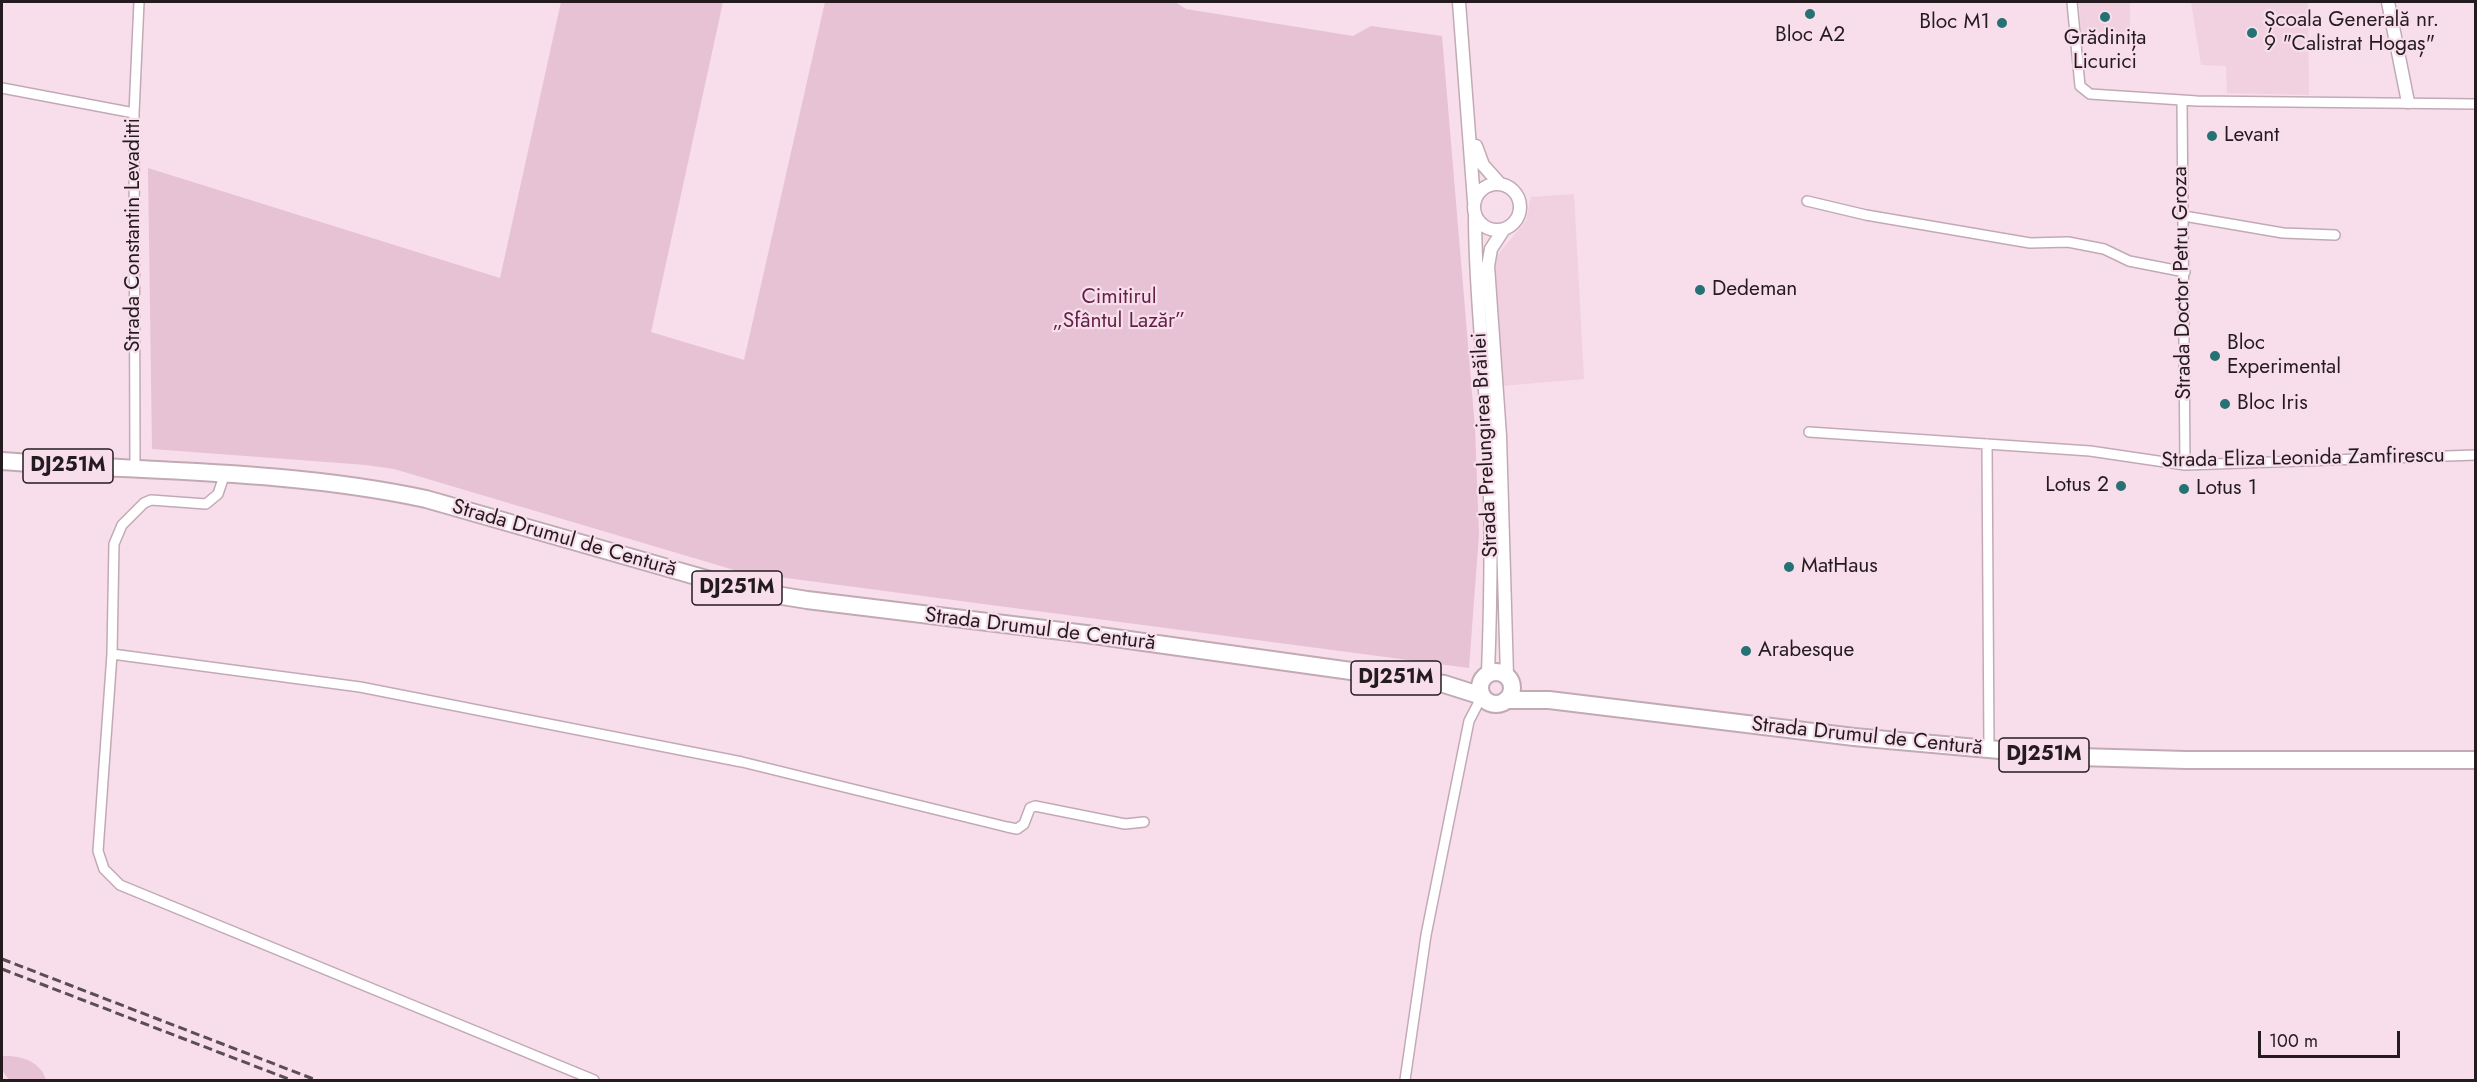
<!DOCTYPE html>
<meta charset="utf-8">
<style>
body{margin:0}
#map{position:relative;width:2477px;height:1082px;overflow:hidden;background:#f7deea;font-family:Jost,sans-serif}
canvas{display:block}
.frame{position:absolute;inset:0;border:3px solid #241b1f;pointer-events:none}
.scale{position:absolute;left:2258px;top:1031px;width:142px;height:27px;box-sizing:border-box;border:3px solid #241b1f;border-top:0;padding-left:8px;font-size:18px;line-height:21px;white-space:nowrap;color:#241b1f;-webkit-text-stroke:4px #f7deea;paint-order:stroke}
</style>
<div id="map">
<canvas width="2477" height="1082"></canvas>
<div class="frame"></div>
<div class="scale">100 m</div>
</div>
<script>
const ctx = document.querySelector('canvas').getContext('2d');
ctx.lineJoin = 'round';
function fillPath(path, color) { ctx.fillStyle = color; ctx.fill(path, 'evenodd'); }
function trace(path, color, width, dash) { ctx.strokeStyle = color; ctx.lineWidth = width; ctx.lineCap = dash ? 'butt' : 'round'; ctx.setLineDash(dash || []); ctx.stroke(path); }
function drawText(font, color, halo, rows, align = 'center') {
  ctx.font = font + ' Jost,sans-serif'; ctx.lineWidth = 4.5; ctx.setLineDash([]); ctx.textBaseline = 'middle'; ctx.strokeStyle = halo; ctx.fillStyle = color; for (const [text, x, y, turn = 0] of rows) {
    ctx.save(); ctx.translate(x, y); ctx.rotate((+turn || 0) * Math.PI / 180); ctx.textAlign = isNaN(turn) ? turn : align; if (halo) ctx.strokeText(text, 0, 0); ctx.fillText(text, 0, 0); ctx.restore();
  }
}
fillPath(new Path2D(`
 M2079,2H2130V33L2081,32Z
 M2191,2H2308L2309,95L2227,93L2226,66L2201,65Z
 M1574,194L1584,379L1501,386L1495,258L1526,221L1531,197Z`), '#f1d0e0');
fillPath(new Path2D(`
 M561,2H723L651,332L744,360L825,2H1175L1186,9L1353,36L1371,26L1442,36L1475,428L1479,534L1469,668L741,572L394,469L366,465L152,449L148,168L500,278Z
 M2,1056C20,1055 41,1061 46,1080H9L2,1070Z`), '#e6c2d4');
const street = new Path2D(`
 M2072,2L2080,86L2090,94L2197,101L2476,104
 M2,88L134,113
 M2182,100L2185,465
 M1807,201L1866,215L2030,243L2068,242L2104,249L2129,261L2185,272
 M2184,216L2283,233L2335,235
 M1809,432L2090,451L2185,465L2476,455
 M1987,444L1989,750
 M135,469L134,113L139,2
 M224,476L218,494L206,504L151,500L144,503L122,525L114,544L112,654L98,851L104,869L120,885L594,1080
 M112,654L360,687L742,762L1007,827L1017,829L1024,824L1030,808L1035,806L1125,824L1144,822
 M1405,1080L1426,935L1469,721L1482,696`);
const secondary = new Path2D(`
 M1459,2L1474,201
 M2388,2L2408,102
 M1476,146L1483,165L1500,184
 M1474 207a23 23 0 1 1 46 0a23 23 0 1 1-46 0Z
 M1475,216C1475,290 1484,362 1488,435C1492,515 1491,594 1488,673
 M1504,229L1491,249L1488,266L1500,436L1507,676`);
const highway = new Path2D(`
 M2,461C142,472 287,469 426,499L745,590L807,600L1086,634L1444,684L1482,696
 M1480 688a16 16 0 1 1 32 0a16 16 0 1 1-32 0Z
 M1506,700H1549L1854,737L2078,757L2186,760H2476`);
trace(street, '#c2aab5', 12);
trace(secondary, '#c2aab5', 15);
trace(highway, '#c2aab5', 20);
trace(street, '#fff', 9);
trace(secondary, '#fff', 12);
trace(highway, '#fff', 16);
trace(new Path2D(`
 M2,959L316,1080
 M2,969L291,1080`), '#5a4d53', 3, [9, 4.5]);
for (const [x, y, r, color] of [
 [1810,14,6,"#267173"],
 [2105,17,6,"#267173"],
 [2002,23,6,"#267173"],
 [2252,33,6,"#267173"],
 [2212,136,6,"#267173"],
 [1700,290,6,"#267173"],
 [2215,356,6,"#267173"],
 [2225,404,6,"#267173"],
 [2121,486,6,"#267173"],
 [2184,489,6,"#267173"],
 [1789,567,6,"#267173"],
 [1746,651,6,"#267173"]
]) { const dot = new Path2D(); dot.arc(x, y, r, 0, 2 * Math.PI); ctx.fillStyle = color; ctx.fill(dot); trace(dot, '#f7deea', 2); }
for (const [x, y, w] of [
 [68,466,90],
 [737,588,90],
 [1396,678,90],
 [2044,755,90]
]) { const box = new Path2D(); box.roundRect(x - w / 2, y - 17, w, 34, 4.5); ctx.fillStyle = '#f7deea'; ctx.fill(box); trace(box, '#241b1f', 1.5); }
drawText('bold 20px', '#241b1f', null, [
 ["DJ251M",68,466],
 ["DJ251M",737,588],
 ["DJ251M",1396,678],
 ["DJ251M",2044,755]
]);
drawText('21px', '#241b1f', '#f7deea', [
 ["Școala Generală nr.",2264,21],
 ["9 \"Calistrat Hogaș\"",2264,45],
 ["Bloc M1",1990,23,"right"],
 ["Bloc A2",1810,36,"center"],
 ["Grădinița",2105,39,"center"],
 ["Licurici",2105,63,"center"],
 ["Levant",2224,136],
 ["Dedeman",1712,290],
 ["Bloc",2227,344],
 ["Experimental",2227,368],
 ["Bloc Iris",2237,404],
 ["Lotus 2",2109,486,"right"],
 ["Lotus 1",2196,489],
 ["MatHaus",1801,567],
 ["Arabesque",1758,651]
], 'left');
drawText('21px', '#241b1f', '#f7deea', [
 ["Strada Constantin Levaditti",134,235,-90],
 ["Strada Doctor Petru Groza",2183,283,-91],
 ["Strada Prelungirea Brăilei",1486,445,-93],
 ["Strada Eliza Leonida Zamfirescu",2303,459,-1],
 ["Strada Drumul de Centură",564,539,16],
 ["Strada Drumul de Centură",1040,630,7],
 ["Strada Drumul de Centură",1867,737,6]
]);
drawText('21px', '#611f46', '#f7deea', [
 ["Cimitirul",1119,298],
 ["„Sfântul Lazăr”",1119,322]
]);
</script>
